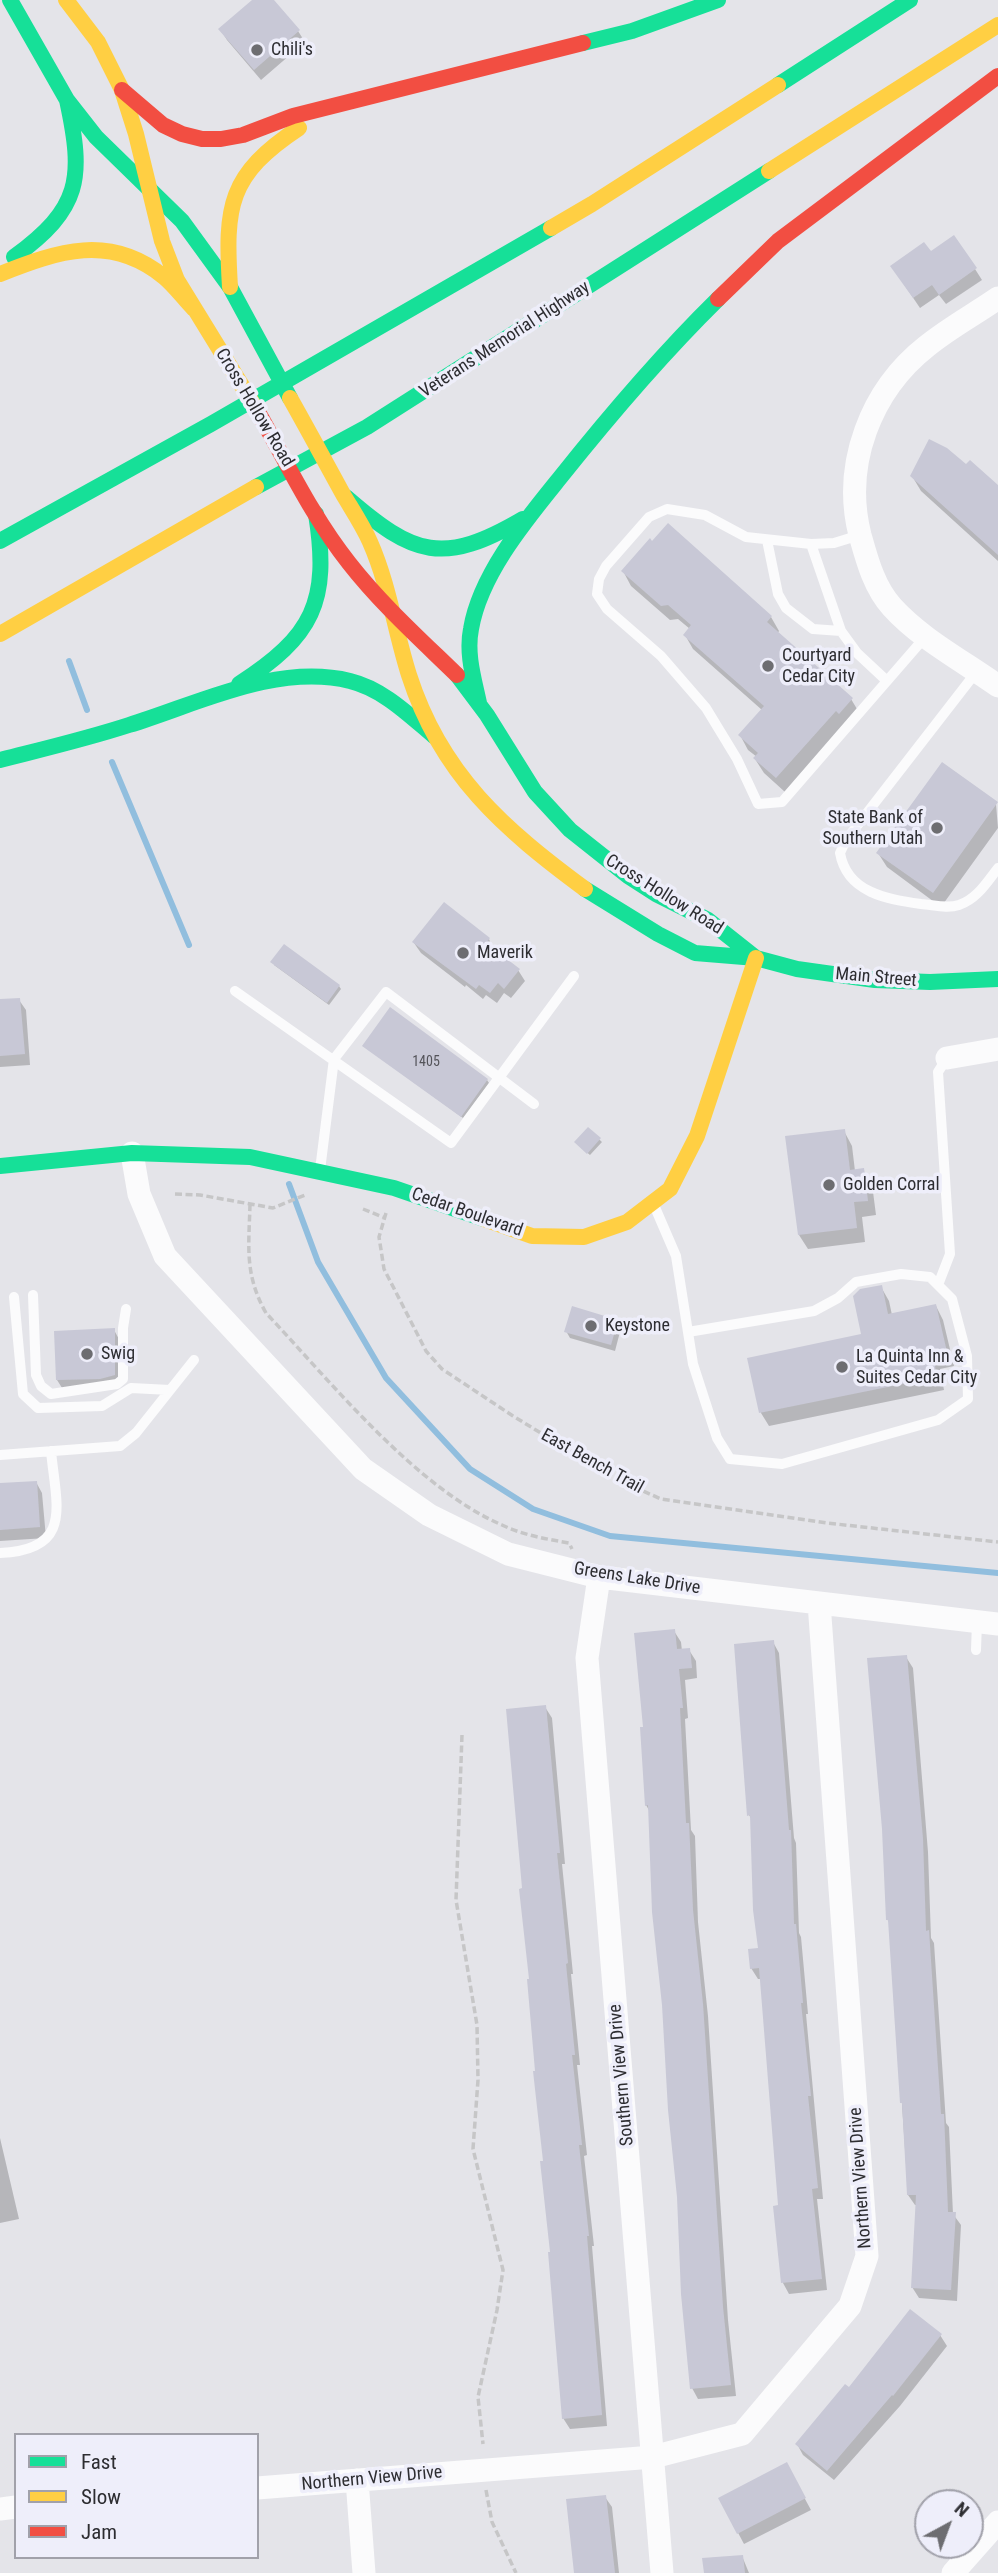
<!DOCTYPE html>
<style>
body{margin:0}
#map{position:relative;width:998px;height:2573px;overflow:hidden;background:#e4e4e9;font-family:"Roboto Condensed",sans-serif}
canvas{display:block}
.legend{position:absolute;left:14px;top:2433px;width:245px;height:126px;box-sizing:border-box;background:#eeeefa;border:2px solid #a1a1aa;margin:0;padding:9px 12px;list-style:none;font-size:21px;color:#2d2d31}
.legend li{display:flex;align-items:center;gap:14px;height:35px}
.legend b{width:35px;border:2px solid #a1a1aa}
.north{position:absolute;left:914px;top:2489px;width:70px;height:70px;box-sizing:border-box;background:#eeeefa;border:2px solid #a1a1aa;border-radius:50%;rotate:41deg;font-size:19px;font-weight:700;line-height:28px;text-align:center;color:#2d2d31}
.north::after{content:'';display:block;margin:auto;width:24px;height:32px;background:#6d6d71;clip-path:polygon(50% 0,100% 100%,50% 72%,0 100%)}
</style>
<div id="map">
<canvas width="998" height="2573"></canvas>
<ul class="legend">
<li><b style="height:9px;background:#16e098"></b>Fast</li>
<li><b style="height:9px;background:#ffcf43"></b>Slow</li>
<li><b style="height:9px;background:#f24e42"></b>Jam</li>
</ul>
<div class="north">N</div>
</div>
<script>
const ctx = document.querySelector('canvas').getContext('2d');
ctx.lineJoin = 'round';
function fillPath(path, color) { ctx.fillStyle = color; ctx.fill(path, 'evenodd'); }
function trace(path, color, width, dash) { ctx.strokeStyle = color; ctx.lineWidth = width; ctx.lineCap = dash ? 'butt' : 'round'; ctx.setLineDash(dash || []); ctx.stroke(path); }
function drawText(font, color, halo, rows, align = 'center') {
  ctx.font = font + ' "Roboto Condensed",sans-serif'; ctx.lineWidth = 7; ctx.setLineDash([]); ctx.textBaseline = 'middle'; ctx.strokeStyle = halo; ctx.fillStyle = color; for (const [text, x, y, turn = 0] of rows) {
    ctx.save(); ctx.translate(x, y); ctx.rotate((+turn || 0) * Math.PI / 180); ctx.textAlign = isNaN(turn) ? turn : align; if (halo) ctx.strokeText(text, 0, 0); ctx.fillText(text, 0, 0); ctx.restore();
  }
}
fillPath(new Path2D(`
 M254,0H272L298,31L305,42L261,80L227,40L220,29Z
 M931,254L975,269L982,280L946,304L939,295L920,308L899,277Z
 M966,467L998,488V561L921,491L912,476Z
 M623,571L771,617L779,631L777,634L851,699L860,714L785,792L764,773L755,759L757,757L748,750L740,735L762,710L693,649L685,635L690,629L678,619L670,620L631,586Z
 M996,804L998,828L941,907L887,867L878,853Z
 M489,939L494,951L518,970L525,981L511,998L504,993L497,1003L486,995L483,999L466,985L465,987L421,953L414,943Z
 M284,946L339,986L341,989L329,1005L274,965Z
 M19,1000L26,1010L30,1065L0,1067V1001Z
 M364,1046L487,1080L489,1083L463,1118Z
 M588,1129L602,1142L590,1155L578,1145Z
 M844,1131L852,1146L855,1171L863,1170L872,1184L876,1215L862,1217L865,1242L808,1249L799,1235Z
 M881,1287L889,1301L892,1315L936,1306L943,1320L954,1366L940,1369L944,1390L769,1426L761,1413L749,1359L863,1336Z
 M617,1321L621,1328L615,1351L570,1338L566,1331Z
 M114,1330L120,1341V1386L64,1391L57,1380Z
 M36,1482L42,1493L46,1538L0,1541V1485Z
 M674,1631L681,1642L682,1651L689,1650L696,1661L697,1678L685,1680L688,1718L685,1719L691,1830L695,1836L698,1922L708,2016L728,2320L736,2396L698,2399L692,2388L650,1812L646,1805L645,1728Z
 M773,1642L779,1653L794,1838L796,1843L799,1933L801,1937L808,2014H806L823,2199H817L827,2290L789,2294L783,2283L780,2207L762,1979H758L751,1968L760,1950L752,1820L749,1815Z
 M906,1657L913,1668L928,1852L931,1938L934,1943L946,2123L949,2127L953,2214L961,2225L957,2301L919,2298L912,2287L918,2205H915L908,2195L890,1924L887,1919Z
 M545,1707L552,1718L565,1864H562L573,1974H571L580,2065H577L587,2155L584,2156L594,2246H592L607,2426L570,2429L563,2418L524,1890Z
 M0,2138L19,2219L0,2223Z
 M940,2335L947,2346L900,2406L834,2480L803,2455L797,2444L849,2390Z
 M786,2464L811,2510L744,2544L720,2499Z
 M605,2497L612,2507L619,2573H575Z
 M742,2556L749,2573H705Z`), '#0003');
trace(new Path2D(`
 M69,661L87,710
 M112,762L189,945
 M289,1184L318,1262L386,1378L470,1469L533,1509L610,1536L998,1573`), '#91bede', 6);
fillPath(new Path2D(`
 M252,0H274L300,30L254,70L218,29Z
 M954,235L977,268L939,295L932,285L913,298L890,266L924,242L931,251Z
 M929,439L947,448L966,464L970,460L998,485V555L910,476Z
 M668,523L772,616L767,622L853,698L839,714L836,711L776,778L753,758L758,753L738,735L764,706L683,635L691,625L668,605L661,606L621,571L650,538L652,541Z
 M942,762L998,802L933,893L876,853Z
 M444,902L490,938L486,943L520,969L504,989L498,983L490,993L479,985L476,989L412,942Z
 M284,944L340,985L327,1003L270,962Z
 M20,998L25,1054L0,1056V999Z
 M390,1007L488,1079L461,1117L362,1046Z
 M588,1127L601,1138L587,1154L574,1142Z
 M845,1129L850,1170L864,1168L868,1201L854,1202L857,1228L798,1235L785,1136Z
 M882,1285L888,1314L936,1304L947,1352L933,1355L937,1377L759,1413L747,1358L861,1334L853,1296L860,1289Z
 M572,1306L618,1320L611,1345L564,1332Z
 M115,1328V1375L100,1379L56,1380L54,1331Z
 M37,1481L40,1527L0,1530V1483Z
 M675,1629L677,1649L690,1648L692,1668L679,1669L683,1708H680L686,1823H689L693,1910L703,2004L723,2307L731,2385L690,2389L681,2294L677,2197L668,2110L662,2005L652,1912L648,1805L645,1806L640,1727H643L634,1633Z
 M774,1640L789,1830H791L794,1924H796L803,2003H801L811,2096H808L818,2188L812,2189L822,2279L781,2283L773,2206L778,2205L759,1968L750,1969L748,1949L758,1948L753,1910L750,1815L747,1816L734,1644Z
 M907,1655L923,1839L926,1931L929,1930L941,2114H944L948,2212H956L951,2290L911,2288L916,2195H907L902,2103H900L888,1920H886L882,1829L867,1658Z
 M546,1705L560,1853H557L568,1963L566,1964L575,2055H572L582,2145H579L589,2236H587L602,2415L562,2419L548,2252H550L540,2161H543L533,2071H535L527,1979H529L519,1889L522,1888L506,1709Z
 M910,2309L942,2334L893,2396L892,2395L827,2471L795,2444L845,2384L849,2387Z
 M787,2462L806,2498L737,2534L718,2498Z
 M606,2495L615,2573H574L566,2499Z
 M743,2555L745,2573H704L702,2558Z`), '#c8c8d6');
trace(new Path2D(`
 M175,1194L200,1195L273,1208L305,1195
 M250,1204C249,1246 244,1274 266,1313C330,1381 416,1488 502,1525C523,1535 546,1539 569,1543L572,1549
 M363,1209L385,1218
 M386,1213L379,1237L384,1269L426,1351L442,1369L513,1416L616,1479L661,1499L827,1523L998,1542
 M462,1735L456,1900L477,2025L478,2080L473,2149L503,2270L497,2310L478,2397L483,2444
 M486,2490L492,2522L516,2573`), '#c6c6c7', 3.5, [7, 3.5]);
trace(new Path2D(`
 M860,535L834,543L811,544L746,537L705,515L667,509L649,517L606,566L599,579L597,594L607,609L661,656L706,708L737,759L758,804L782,802L926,636
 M767,540L778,594L786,608L813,629L841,631
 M811,544L841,631L857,653L887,681
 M977,671L846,840L840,853C847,893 887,899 921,904C934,905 947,909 959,905C977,899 987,882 998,868
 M235,991L451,1143L574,976
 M320,1170L334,1059L386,992L534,1104
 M654,1205L676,1256L693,1364L717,1438L730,1459L782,1464L938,1420L968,1399L967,1356L952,1299L930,1277L901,1274L856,1282L838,1298L814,1311L688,1332
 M938,1285L950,1254L938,1072L947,1058
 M33,1295L36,1375L41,1386L51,1394L117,1384L123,1379V1328L126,1309
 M14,1297L23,1394L38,1408L102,1406L131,1388L170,1390
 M0,1455L120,1446L136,1433L194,1360
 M0,1553C74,1550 56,1505 51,1451
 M976,1650L977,1622`), '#fbfbfc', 10);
trace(new Path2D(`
 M998,298C975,314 949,328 927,346C871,390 842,464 860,535C867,560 874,587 892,607C921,639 963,661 998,686
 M947,1058L998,1049
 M132,1153L139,1194L165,1256L363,1469L429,1515L508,1554L599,1577L998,1624
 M599,1577L587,1658L662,2573
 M357,2480L364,2573
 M257,2488L653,2457L742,2434L850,2306L867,2256L819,1603
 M0,2509L16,2507
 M953,2573L998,2522`), '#fbfbfc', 23);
trace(new Path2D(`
 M10,0L67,100L96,137L182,221L230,287L290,398
 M583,43L632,31L718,0
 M778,85L910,0
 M14,257C81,208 84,179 67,100
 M256,487L367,427L769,171
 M346,497C414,556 443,566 523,519
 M0,541L211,424L551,228
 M457,675L487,715L535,792L570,830L628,876L656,894L708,920L756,958
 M239,684C313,636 330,602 316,514
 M479,703C474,679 466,654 471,629C480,575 525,521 559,479C610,415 660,356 718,299
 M0,760C43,749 86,739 129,725C198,704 276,663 350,681C383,689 409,715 434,736
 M585,889L658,934L695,953L756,958L797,969L875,980L930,982L998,979
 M0,1166L132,1153L250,1157L394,1188L484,1219`), '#16e098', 16);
trace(new Path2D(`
 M66,0L98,42L122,90L136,134L162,241L177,280L258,412
 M769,171L998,25
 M551,228L592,204L778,85
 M0,274C58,251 110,233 164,277C175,286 184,299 194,309
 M230,287C225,206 228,175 299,128
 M290,398C308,430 326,463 344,496C353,511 363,526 370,542C389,585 395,631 409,675C441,775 504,829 585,889
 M0,634L256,487
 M484,1219L532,1236L584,1237L627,1222L670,1189L697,1136L756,958`), '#ffcf43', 16);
trace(new Path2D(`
 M122,90L163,125L182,134L202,139H221L243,135L293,116L583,43
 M718,299L778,241L998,76
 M258,412C287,463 313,518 349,563C381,604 420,639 457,675`), '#f24e42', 16);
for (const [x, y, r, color] of [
 [257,50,7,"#6d6d71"],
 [768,666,7,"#6d6d71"],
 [937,828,7,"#6d6d71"],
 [463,953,7,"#6d6d71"],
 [829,1185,7,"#6d6d71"],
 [591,1326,7,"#6d6d71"],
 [87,1354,7,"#6d6d71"],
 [842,1367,7,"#6d6d71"]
]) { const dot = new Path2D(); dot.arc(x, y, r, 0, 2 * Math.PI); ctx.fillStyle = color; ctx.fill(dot); trace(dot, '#eeeefa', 2.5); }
drawText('14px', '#54545a', null, [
 ["1405",426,1062]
]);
drawText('18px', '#2d2d31', '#eeeefa', [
 ["Chili's",271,50],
 ["Courtyard",782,656],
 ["Cedar City",782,677],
 ["State Bank of",923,818,"right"],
 ["Southern Utah",923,839,"right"],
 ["Maverik",477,953],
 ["Golden Corral",843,1185],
 ["Keystone",605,1326],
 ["Swig",101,1354],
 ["La Quinta Inn &",856,1357],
 ["Suites Cedar City",856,1378]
], 'left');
drawText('18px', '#2d2d31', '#eeeefa', [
 ["Veterans Memorial Highway",505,340,-33],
 ["Cross Hollow Road",254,408,59],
 ["Cross Hollow Road",664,895,32],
 ["Main Street",876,978,5],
 ["Cedar Boulevard",467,1213,19],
 ["East Bench Trail",592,1462,29],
 ["Greens Lake Drive",637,1579,9],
 ["Southern View Drive",622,2075,-95],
 ["Northern View Drive",861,2178,-94],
 ["Northern View Drive",372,2479,-5]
]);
</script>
